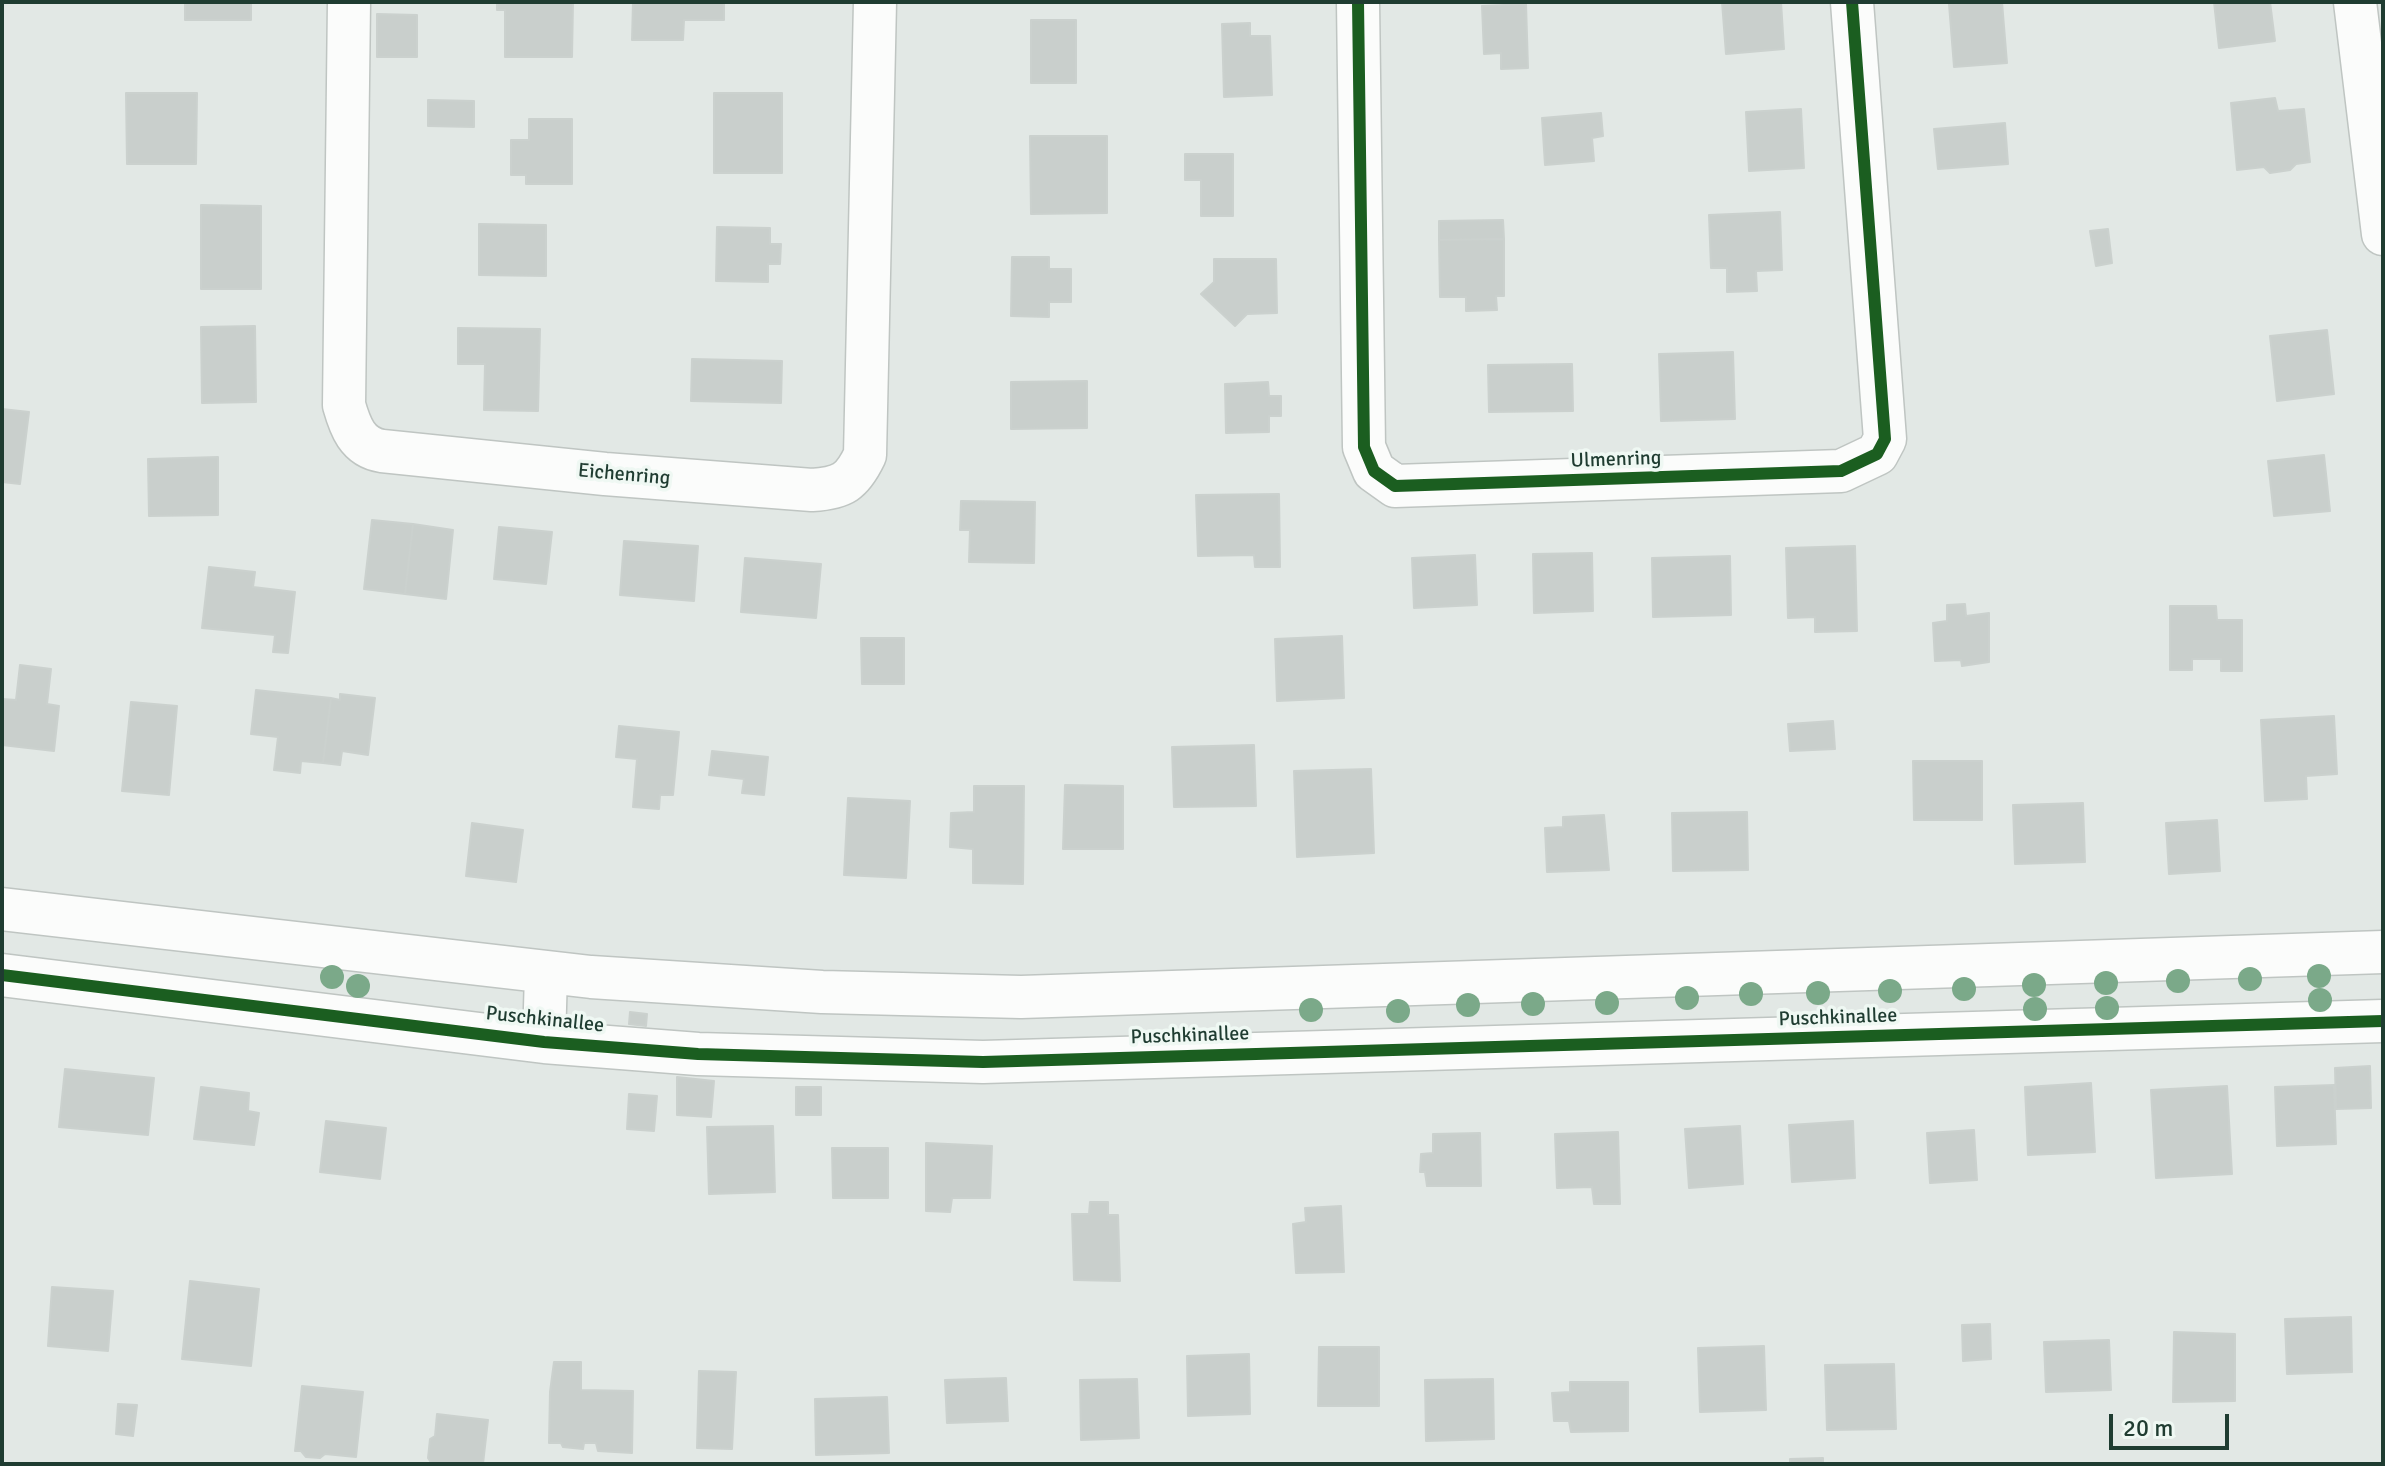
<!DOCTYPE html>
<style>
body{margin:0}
#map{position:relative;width:2385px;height:1466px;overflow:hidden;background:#e2e8e5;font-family:Signika,sans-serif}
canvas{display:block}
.frame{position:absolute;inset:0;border:4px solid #1f3c31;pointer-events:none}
.scale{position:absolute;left:2109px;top:1414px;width:120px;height:36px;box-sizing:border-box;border:4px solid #1f3c31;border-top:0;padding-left:10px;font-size:24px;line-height:28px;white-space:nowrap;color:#1f3c31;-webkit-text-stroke:6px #eff8f3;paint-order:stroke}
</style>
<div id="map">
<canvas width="2385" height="1466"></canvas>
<div class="frame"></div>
<div class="scale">20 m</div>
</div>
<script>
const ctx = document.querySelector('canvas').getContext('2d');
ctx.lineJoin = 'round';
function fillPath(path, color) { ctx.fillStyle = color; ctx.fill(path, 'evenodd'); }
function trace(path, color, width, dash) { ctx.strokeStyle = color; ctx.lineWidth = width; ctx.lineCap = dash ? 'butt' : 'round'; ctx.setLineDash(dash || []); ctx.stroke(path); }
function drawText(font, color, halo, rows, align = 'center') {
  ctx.font = font + ' Signika,sans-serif'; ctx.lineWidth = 7; ctx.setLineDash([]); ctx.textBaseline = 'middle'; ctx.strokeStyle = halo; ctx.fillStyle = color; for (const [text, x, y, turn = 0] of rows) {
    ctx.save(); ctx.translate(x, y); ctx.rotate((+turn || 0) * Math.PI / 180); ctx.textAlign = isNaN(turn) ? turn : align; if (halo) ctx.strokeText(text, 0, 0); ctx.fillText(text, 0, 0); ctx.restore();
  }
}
const building = new Path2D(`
 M185,2H251V20H185Z
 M497,2H573L572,57H505V10H497Z
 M633,2H724V20H684L683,40H632Z
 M1722,2H1781L1784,49L1726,54Z
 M2002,2L2007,63L1954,67L1949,4Z
 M2214,2H2270L2275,41L2219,48Z
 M1526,4L1528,68L1501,69V53L1484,54L1482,6Z
 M377,14L417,15V57H377Z
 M1031,20H1076V83H1031Z
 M1250,23V36H1270L1272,95L1224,97L1222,24Z
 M126,93H197L196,164H127Z
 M714,93H782V173H714Z
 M2275,98L2278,111L2304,109L2310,162L2296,164L2290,170L2270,173L2264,167L2237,170L2231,103Z
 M428,100L474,101V127L428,126Z
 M1801,109L1804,168L1749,171L1746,112Z
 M1601,113L1603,136L1592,138L1594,161L1545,165L1542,118Z
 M529,119H572V184H526V175H511V140H529Z
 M2005,123L2008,164L1938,169L1934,129Z
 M1030,136H1107V213L1031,214Z
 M1185,154H1233V216H1201V180H1185Z
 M201,205L261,206V289H201Z
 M1780,212L1782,270L1756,271L1757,291L1727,292V268H1711L1709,215Z
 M1503,220L1504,239L1439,240V221Z
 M479,224L546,225V276L479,275Z
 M717,227L770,228V244H781L780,264H768V282L716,281Z
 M2108,229L2112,263L2096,266L2090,231Z
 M1504,239V296H1496L1497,310L1466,311V297H1440L1439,240Z
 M1012,257H1049V269H1071V302H1049V317L1011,316Z
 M1214,259H1276L1277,313L1247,314L1235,326L1201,294L1214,282Z
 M255,326L256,402L202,403L201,327Z
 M458,328L540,329L538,411L484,410L485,364H458Z
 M2327,330L2334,394L2277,401L2270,336Z
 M1733,352L1735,419L1661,421L1659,354Z
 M692,359L782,361L781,403L691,401Z
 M1572,364L1573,411L1489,412L1488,365Z
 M1087,381V428L1011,429V382Z
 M1268,382L1269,396H1281V416H1269V432L1226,433L1225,384Z
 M2,409L29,412L20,484L2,482Z
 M2324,455L2330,511L2274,516L2268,461Z
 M218,457V515L149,516L148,459Z
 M1279,494L1280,567H1255L1254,555L1198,556L1196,495Z
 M961,501L1035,502L1034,563L969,562L970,530H960Z
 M372,520L413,524L405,594L364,589Z
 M413,524L453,530L446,599L405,594Z
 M499,527L552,532L546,584L494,579Z
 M624,541L698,546L694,601L620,595Z
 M1855,546L1857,631L1815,632V617L1788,618L1786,548Z
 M1592,553L1593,611L1534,613L1533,554Z
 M1475,555L1477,605L1414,608L1412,558Z
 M1730,556L1731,615L1653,617L1652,558Z
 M745,558L821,564L816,618L741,612Z
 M209,567L255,572L253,587L295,592L288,653L273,652L275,635L202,628Z
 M1965,604L1966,616L1989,613V662L1962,666L1961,660L1935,661L1933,623L1947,621V605Z
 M2170,606H2216L2217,620H2242V671H2221V659H2192V670H2170Z
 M1342,636L1344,698L1277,701L1275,639Z
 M861,638H904V684H862Z
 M20,665L51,669L47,704L59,706L54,751L2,745V699L16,700Z
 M256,690L331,698L323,763L301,761L300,773L274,770L278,737L251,734Z
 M340,694L375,698L368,755L342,751L340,765L323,763L331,698L340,700Z
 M131,702L177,706L169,795L122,791Z
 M2334,716L2337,774L2306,776L2307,799L2265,801L2261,720Z
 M1833,721L1835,749L1790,751L1788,724Z
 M619,726L679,732L673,795H660L659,809L633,807L637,759L616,757Z
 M1254,745L1256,806L1174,807L1172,747Z
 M712,751L768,757L764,795L742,793L744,779L709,775Z
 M1913,761H1982V820H1914Z
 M1371,769L1374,853L1297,857L1294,771Z
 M1065,785L1123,786V849H1063Z
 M974,786H1024L1023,884L973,883V849L950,847L951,813L974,812Z
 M848,798L910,801L906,878L844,875Z
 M2083,803L2085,862L2015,864L2013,805Z
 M1747,812L1748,870L1673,871L1672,813Z
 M1604,815L1609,870L1547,872L1545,828L1563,827V817Z
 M2217,820L2220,871L2169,874L2166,823Z
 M472,823L523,830L516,882L466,876Z
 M630,1012L647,1014L646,1026L629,1024Z
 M2370,1066L2371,1108L2336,1109L2335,1068Z
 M65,1069L154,1078L148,1135L59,1127Z
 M677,1077L714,1081L711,1117L677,1115Z
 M2091,1083L2095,1152L2028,1155L2025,1087Z
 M2334,1085L2336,1144L2277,1146L2275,1087Z
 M2227,1086L2232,1174L2156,1178L2151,1090Z
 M201,1087L249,1093L248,1111L259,1113L254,1145L194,1139Z
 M796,1087H821V1115H796Z
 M629,1094L657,1096L654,1131L627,1129Z
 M326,1121L386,1128L380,1179L320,1172Z
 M1853,1121L1855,1178L1792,1182L1789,1125Z
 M773,1126L775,1192L709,1194L707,1127Z
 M1740,1126L1743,1184L1689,1188L1685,1129Z
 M1974,1130L1977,1180L1930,1183L1927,1133Z
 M1618,1132L1620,1204H1594L1592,1187L1557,1188L1555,1134Z
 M1480,1133L1481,1186H1427L1425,1172H1420L1421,1154L1433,1153V1134Z
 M926,1143L992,1146L990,1198H952L950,1212L926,1211Z
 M832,1148H888V1198H833Z
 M1090,1202H1108V1215H1118L1120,1281L1074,1280L1072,1214H1089Z
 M1341,1206L1344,1272L1296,1273L1293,1224L1306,1222L1305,1208Z
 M190,1281L259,1289L251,1366L182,1359Z
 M52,1287L113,1291L108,1351L48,1346Z
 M2351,1317L2352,1372L2287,1374L2285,1319Z
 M1990,1324L1991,1359L1963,1361L1962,1325Z
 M2174,1332L2235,1334V1401L2173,1402Z
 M2109,1340L2111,1390L2046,1392L2044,1342Z
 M1764,1346L1766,1410L1700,1412L1698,1348Z
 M1319,1347H1379V1406H1318Z
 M1249,1354L1250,1414L1188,1416L1187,1356Z
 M554,1362H581V1390L633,1391L632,1453L598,1451L596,1443H584L583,1449L563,1447L561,1443H549L550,1392Z
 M1894,1364L1896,1429L1827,1430L1825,1365Z
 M699,1371L736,1372L732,1449L697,1448Z
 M1006,1378L1008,1421L947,1423L945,1380Z
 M1137,1379L1139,1438L1081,1440L1080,1380Z
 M1493,1379L1494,1439L1426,1441L1425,1380Z
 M1570,1382H1628V1431L1571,1432L1569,1421H1554L1552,1393L1570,1392Z
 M302,1386L363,1392L356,1457L325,1454L320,1458L306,1457L301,1451H295Z
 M887,1397L889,1453L816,1455L815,1399Z
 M118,1404L137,1405L133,1436L116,1434Z
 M437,1414L488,1420L483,1464H432L428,1458L430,1439L435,1436Z
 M1823,1458V1464H1790V1459Z`);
fillPath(building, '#c9cfcc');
trace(building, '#cbd1ce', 2);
const minor = new Path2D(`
 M349,2L344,405C350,426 357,447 382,451L605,474L812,490C843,488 852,482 865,455L875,2
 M1358,2L1364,447L1374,471L1395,486L1841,471L1877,454L1885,439L1852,2
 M2355,2L2383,234
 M2,909L591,977L822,992L1021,997L2383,952
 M2,975L544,1042L698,1054L983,1062L2383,1021
 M544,1042L546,973`);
trace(minor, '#bfc5c2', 45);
trace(minor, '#fbfcfb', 42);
trace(new Path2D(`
 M1358,2L1364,447L1374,471L1395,486L1841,471L1877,454L1885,439L1852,2
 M2,975L544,1042L698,1054L983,1062L2383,1021`), '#1b5e20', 12);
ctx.fillStyle = '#7ba989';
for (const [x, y] of [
 [2319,976],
 [332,977],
 [2250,979],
 [2178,981],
 [2106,983],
 [2034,985],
 [358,986],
 [1964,989],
 [1890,991],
 [1818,993],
 [1751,994],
 [1687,998],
 [2320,1000],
 [1607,1003],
 [1533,1004],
 [1468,1005],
 [2107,1008],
 [2035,1009],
 [1311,1010],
 [1398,1011]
]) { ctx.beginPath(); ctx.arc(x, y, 12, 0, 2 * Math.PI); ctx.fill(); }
drawText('20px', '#1f3c31', '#eff8f3', [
 ["Ulmenring",1616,460,-2],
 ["Eichenring",624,475,5],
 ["Puschkinallee",1838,1018,-2],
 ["Puschkinallee",545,1020,6],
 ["Puschkinallee",1190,1036,-2]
]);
</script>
